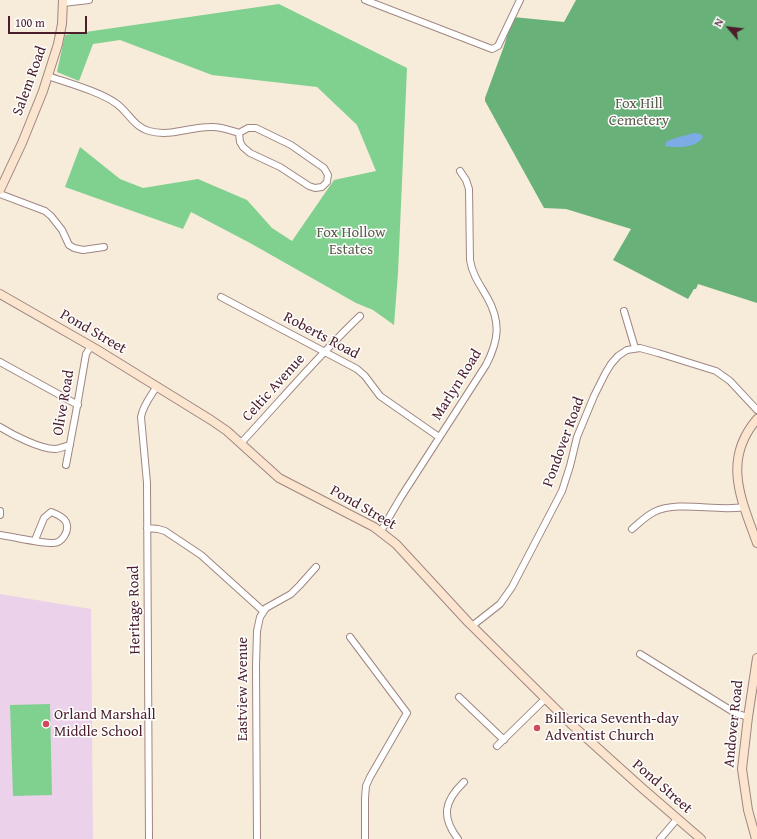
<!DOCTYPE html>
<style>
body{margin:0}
#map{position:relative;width:757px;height:839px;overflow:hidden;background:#f7ecd9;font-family:"Gentium Book Plus",serif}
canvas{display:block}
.north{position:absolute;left:709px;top:8px;width:40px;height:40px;-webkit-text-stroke:3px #fff;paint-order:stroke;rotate:298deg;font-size:11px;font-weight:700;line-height:16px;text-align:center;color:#4a1f2b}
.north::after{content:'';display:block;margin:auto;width:14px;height:18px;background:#4a1f2b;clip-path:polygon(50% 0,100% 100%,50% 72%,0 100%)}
.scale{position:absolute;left:8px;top:16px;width:79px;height:18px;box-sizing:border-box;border:2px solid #4a1f2b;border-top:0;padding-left:5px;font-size:12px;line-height:14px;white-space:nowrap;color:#4a1f2b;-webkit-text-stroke:3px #fff;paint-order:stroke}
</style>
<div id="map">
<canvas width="757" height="839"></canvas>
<div class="north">N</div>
<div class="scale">100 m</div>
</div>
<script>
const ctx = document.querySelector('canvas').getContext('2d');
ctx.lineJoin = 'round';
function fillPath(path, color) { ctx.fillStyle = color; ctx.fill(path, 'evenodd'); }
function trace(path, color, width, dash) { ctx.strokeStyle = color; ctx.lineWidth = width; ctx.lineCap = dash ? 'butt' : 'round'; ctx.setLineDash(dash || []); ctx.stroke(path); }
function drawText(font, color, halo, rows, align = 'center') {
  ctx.font = font + ' "Gentium Book Plus",serif'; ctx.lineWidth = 3; ctx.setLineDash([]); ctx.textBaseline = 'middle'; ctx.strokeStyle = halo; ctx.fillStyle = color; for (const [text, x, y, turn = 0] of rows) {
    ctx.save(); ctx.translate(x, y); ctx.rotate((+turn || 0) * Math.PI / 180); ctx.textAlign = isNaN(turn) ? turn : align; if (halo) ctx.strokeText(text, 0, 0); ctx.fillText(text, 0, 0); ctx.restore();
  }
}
fillPath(new Path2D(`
 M0,594L91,609L93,839H0Z`), '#ecd1ea');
fillPath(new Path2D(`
 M279,4L407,68L398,273L394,325L373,310L356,303L250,243L191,212L183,229L65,187L80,147L120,179L143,188L198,179L247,200L272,228L292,241L334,180L376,171L357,125L317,87L212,75L120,40L93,44L79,81L57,72L65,35Z
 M50,704L52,795L13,796L10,705Z`), '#80d08f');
fillPath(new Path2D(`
 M576,0H757V303L698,284L696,289H694L688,299L613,260L631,229L566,209L544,208L485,101V98L504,46L513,17L564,22Z`), '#68b27a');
fillPath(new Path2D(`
 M694,133L701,134L703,137C697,148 677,148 665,146L666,142L672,139Z`), '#7dabe6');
const street = new Path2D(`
 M365,0L492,49L498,46L520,0
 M63,3L89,0
 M48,76C68,83 101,92 117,104C128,112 134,127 149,131C170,137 189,127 210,127C220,126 229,130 239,133
 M248,128H256L291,145L324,168L328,175L327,182L322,187L315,188L309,186L280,167L250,153L243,147L240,142L239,133Z
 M0,194L45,211L51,216L62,230L69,245L74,248L83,250L104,247
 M221,297L357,369L365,376L380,396L439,437
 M624,311L635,348
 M0,362L78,405
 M0,427C13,435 40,449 55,449C60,449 65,446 70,445
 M241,443C281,400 318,356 360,316
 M66,465L76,412L86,354L91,346
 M0,511V515
 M147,528L158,529L165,531L201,555L263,611
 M632,529C639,523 646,516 654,512C679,500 716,512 744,507
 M381,531L401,497L486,365C499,340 501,322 487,297C480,285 472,274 470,260L469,189L466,180L460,171
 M0,535C15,537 38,543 53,543C62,543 70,531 66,522C63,516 56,514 51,512L44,518L35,540
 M472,626L500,604L512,587L562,491L570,466L577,437L594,396L605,374L611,364L618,356L627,350L640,348L658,353L716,371L730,381L757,410
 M350,637L407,713L370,777L366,786L365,798V839
 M640,654L735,713L748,717
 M459,697L504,740
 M497,746L545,699
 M149,839L147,483L141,417C143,405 151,396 157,386
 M257,839L256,666L257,631L260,617L266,608L291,594L300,585L316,567
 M458,839C441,817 444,801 464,782
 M660,839L677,819`);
const secondary = new Path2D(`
 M0,190L22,143L43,91L58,44L62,24L63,0
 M0,294L96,349L211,420L227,431L279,478L374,527L396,544L468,622L571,724L642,788L701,839
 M757,419C722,460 741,499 757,543
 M756,839L748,810L742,769L748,717L757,658`);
trace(street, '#a08682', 8);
trace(secondary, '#a08682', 10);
trace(street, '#fff', 6);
trace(secondary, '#fbe5cf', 8);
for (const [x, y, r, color] of [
 [46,724,4,"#d1495b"],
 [537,728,4,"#d1495b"]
]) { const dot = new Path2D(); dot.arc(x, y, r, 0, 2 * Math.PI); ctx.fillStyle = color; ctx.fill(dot); trace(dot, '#fff', 1.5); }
drawText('15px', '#4a1f2b', '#fff', [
 ["Salem Road",30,81,-70],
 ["Pond Street",93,332,30],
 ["Roberts Road",321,336,28],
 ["Marlyn Road",457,385,-58],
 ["Celtic Avenue",274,388,-48],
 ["Olive Road",64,403,-80],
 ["Pondover Road",564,442,-70],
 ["Pond Street",363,508,30],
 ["Heritage Road",135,610,-91],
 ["Eastview Avenue",243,689,-90],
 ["Andover Road",734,724,-84],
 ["Pond Street",662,787,41]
]);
drawText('15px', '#5d5d4e', '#fff', [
 ["Fox Hill",639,104],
 ["Cemetery",639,121],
 ["Fox Hollow",351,233],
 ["Estates",351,250]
]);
drawText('15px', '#4a1f2b', '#fff', [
 ["Orland Marshall",54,715],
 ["Middle School",54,732],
 ["Billerica Seventh-day",545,719],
 ["Adventist Church",545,736]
], 'left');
</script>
